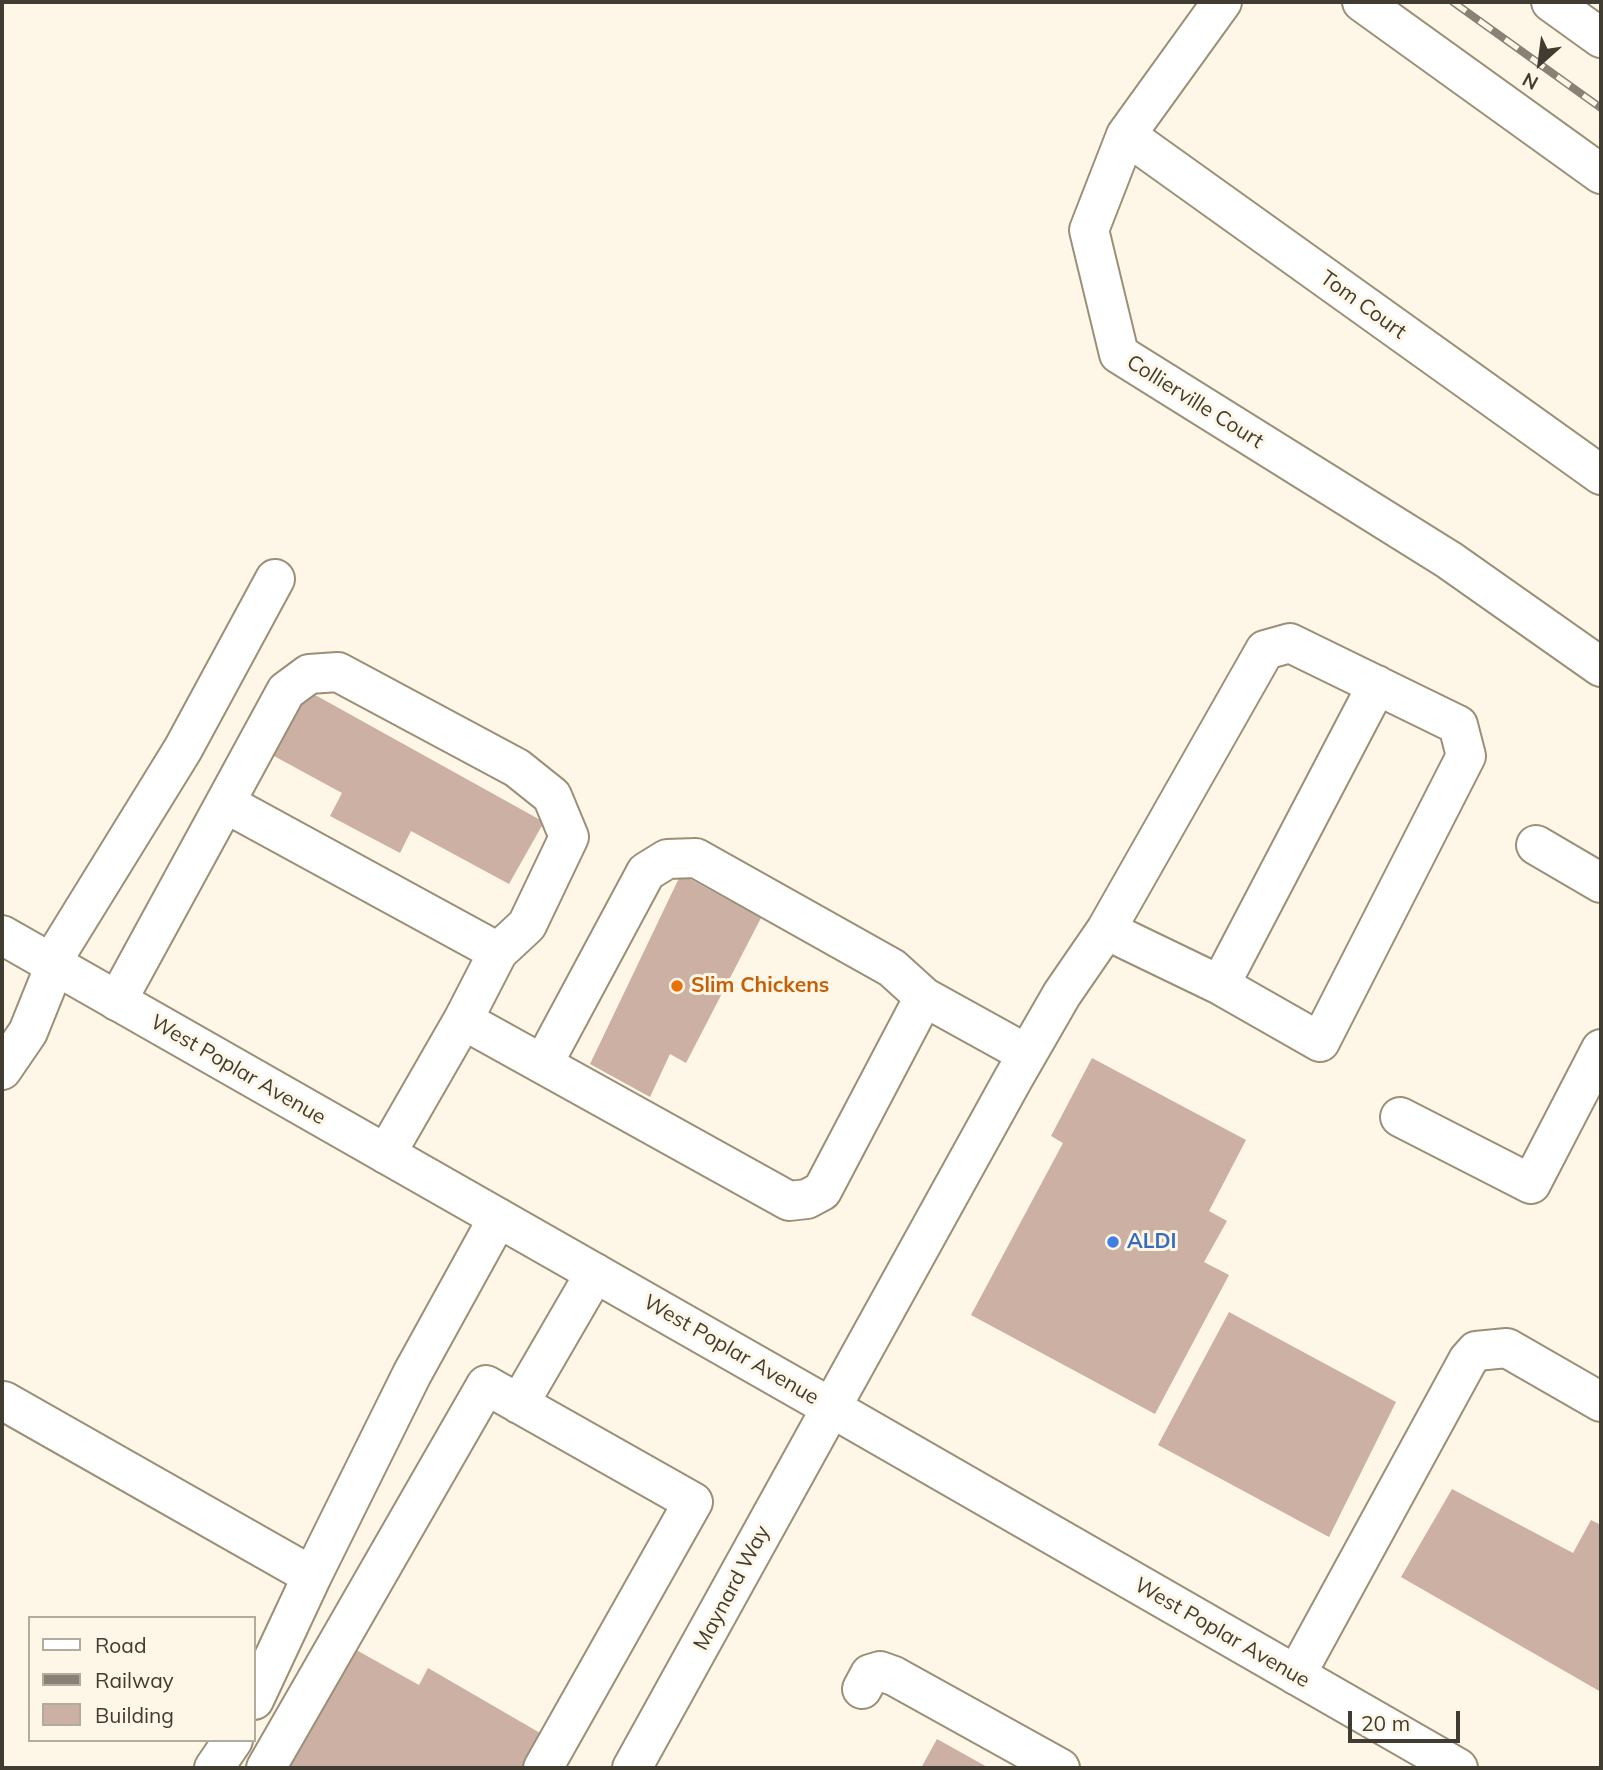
<!DOCTYPE html>
<style>
body{margin:0}
#map{position:relative;width:1603px;height:1770px;overflow:hidden;background:#fef6e6;font-family:Mulish,sans-serif}
canvas{display:block}
.frame{position:absolute;inset:0;border:4px solid #413c31;pointer-events:none}
.legend{position:absolute;left:28px;top:1616px;width:228px;height:126px;box-sizing:border-box;background:#fef6e6;border:2px solid #b2ac9e;margin:0;padding:9px 12px;list-style:none;font-size:21px;color:#413c31}
.legend li{display:flex;align-items:center;gap:14px;height:35px}
.legend b{width:35px;border:2px solid #b2ac9e}
.north{position:absolute;left:1505px;top:28px;width:70px;height:70px;-webkit-text-stroke:5px #fef6e6;paint-order:stroke;rotate:208deg;font-size:19px;font-weight:700;line-height:28px;text-align:center;color:#413c31}
.north::after{content:'';display:block;margin:auto;width:24px;height:32px;background:#413c31;clip-path:polygon(50% 0,100% 100%,50% 72%,0 100%)}
.scale{position:absolute;left:1348px;top:1711px;width:112px;height:32px;box-sizing:border-box;border:4px solid #413c31;border-top:0;padding-left:9px;font-size:21px;line-height:24px;white-space:nowrap;color:#413c31;-webkit-text-stroke:5px #fef6e6;paint-order:stroke}
</style>
<div id="map">
<canvas width="1603" height="1770"></canvas>
<div class="frame"></div>
<ul class="legend">
<li><b style="height:9px;background:#fff"></b>Road</li>
<li><b style="height:9px;background:#888175"></b>Railway</li>
<li><b style="height:19px;background:#cdb0a4"></b>Building</li>
</ul>
<div class="north">N</div>
<div class="scale">20 m</div>
</div>
<script>
const ctx = document.querySelector('canvas').getContext('2d');
ctx.lineJoin = 'round';
function fillPath(path, color) { ctx.fillStyle = color; ctx.fill(path, 'evenodd'); }
function trace(path, color, width, dash) { ctx.strokeStyle = color; ctx.lineWidth = width; ctx.lineCap = dash ? 'butt' : 'round'; ctx.setLineDash(dash || []); ctx.stroke(path); }
function drawText(font, color, halo, rows, align = 'center') {
  ctx.font = font + ' Mulish,sans-serif'; ctx.lineWidth = 6; ctx.setLineDash([]); ctx.textBaseline = 'middle'; ctx.strokeStyle = halo; ctx.fillStyle = color; for (const [text, x, y, turn = 0] of rows) {
    ctx.save(); ctx.translate(x, y); ctx.rotate((+turn || 0) * Math.PI / 180); ctx.textAlign = isNaN(turn) ? turn : align; if (halo) ctx.strokeText(text, 0, 0); ctx.fillText(text, 0, 0); ctx.restore();
  }
}
fillPath(new Path2D(`
 M308,691L544,822L509,884L411,831L400,853L330,816L342,793L274,756Z
 M681,874L761,918L686,1063L670,1054L650,1097L590,1064Z
 M1092,1058L1246,1140L1209,1211L1227,1221L1204,1262L1229,1275L1155,1414L971,1315L1063,1143L1051,1136Z
 M1229,1312L1396,1402L1329,1537L1158,1445Z
 M1452,1489L1573,1553L1591,1520L1601,1525V1692L1401,1577Z
 M351,1647L419,1685L428,1668L547,1737L529,1768H282Z
 M937,1739L989,1768H921Z`), '#cdb0a4');
const minor = new Path2D(`
 M1222,2L1126,135L1089,230L1119,354L1449,560L1601,667
 M1362,2L1601,174
 M1551,2L1601,38
 M1126,135L1601,475
 M225,803L286,691L309,674L338,672L517,768L552,796L569,837L527,925L498,952
 M1536,845L1601,883
 M51,963L183,749L275,579
 M1220,985L1377,685
 M117,1001L225,803L498,952L463,1020L386,1154
 M463,1020L789,1201L807,1199L822,1191L924,997
 M543,1064L646,872L667,859L696,858L892,968L924,997L1027,1054
 M2,1070L28,1032L55,965
 M1400,1117L1531,1184L1601,1049
 M4,1401L312,1576
 M519,1404L595,1273
 M1296,1675L1468,1360L1476,1351L1507,1348L1601,1402
 M862,1689L870,1674L880,1671L894,1676L1060,1768
 M254,1700L312,1576L412,1374L498,1218
 M214,1768L233,1740
 M266,1768L486,1385L693,1502L543,1768
 M632,1768L1013,1079L1062,994L1106,930L1265,650L1290,643L1458,725L1466,756L1320,1042L1220,985L1106,930`);
const major = new Path2D(`
 M2,935L830,1407L1458,1768`);
trace(minor, '#9b9077', 42);
trace(major, '#9b9077', 42);
trace(minor, '#fff', 38);
trace(major, '#fff', 38);
const rail = new Path2D(`
 M1453,2L1601,108`);
trace(rail, '#888175', 8);
trace(rail, '#fef6e6', 5, [16]);
for (const [x, y, r, color] of [
 [677,986,7,"#e8710a"],
 [1113,1242,7,"#3f7fe0"]
]) { const dot = new Path2D(); dot.arc(x, y, r, 0, 2 * Math.PI); ctx.fillStyle = color; ctx.fill(dot); trace(dot, '#fef6e6', 2.5); }
drawText('21px', '#413c31', '#fef6e6', [
 ["Tom Court",1363,305,36],
 ["Collierville Court",1195,402,32],
 ["West Poplar Avenue",238,1070,30],
 ["West Poplar Avenue",731,1350,30],
 ["Maynard Way",732,1588,-62],
 ["West Poplar Avenue",1222,1633,30]
]);
drawText('bold 21px', '#c56008', '#fef6e6', [
 ["Slim Chickens",691,986]
], 'left');
drawText('bold 21px', '#366cbe', '#fef6e6', [
 ["ALDI",1127,1242]
], 'left');
</script>
